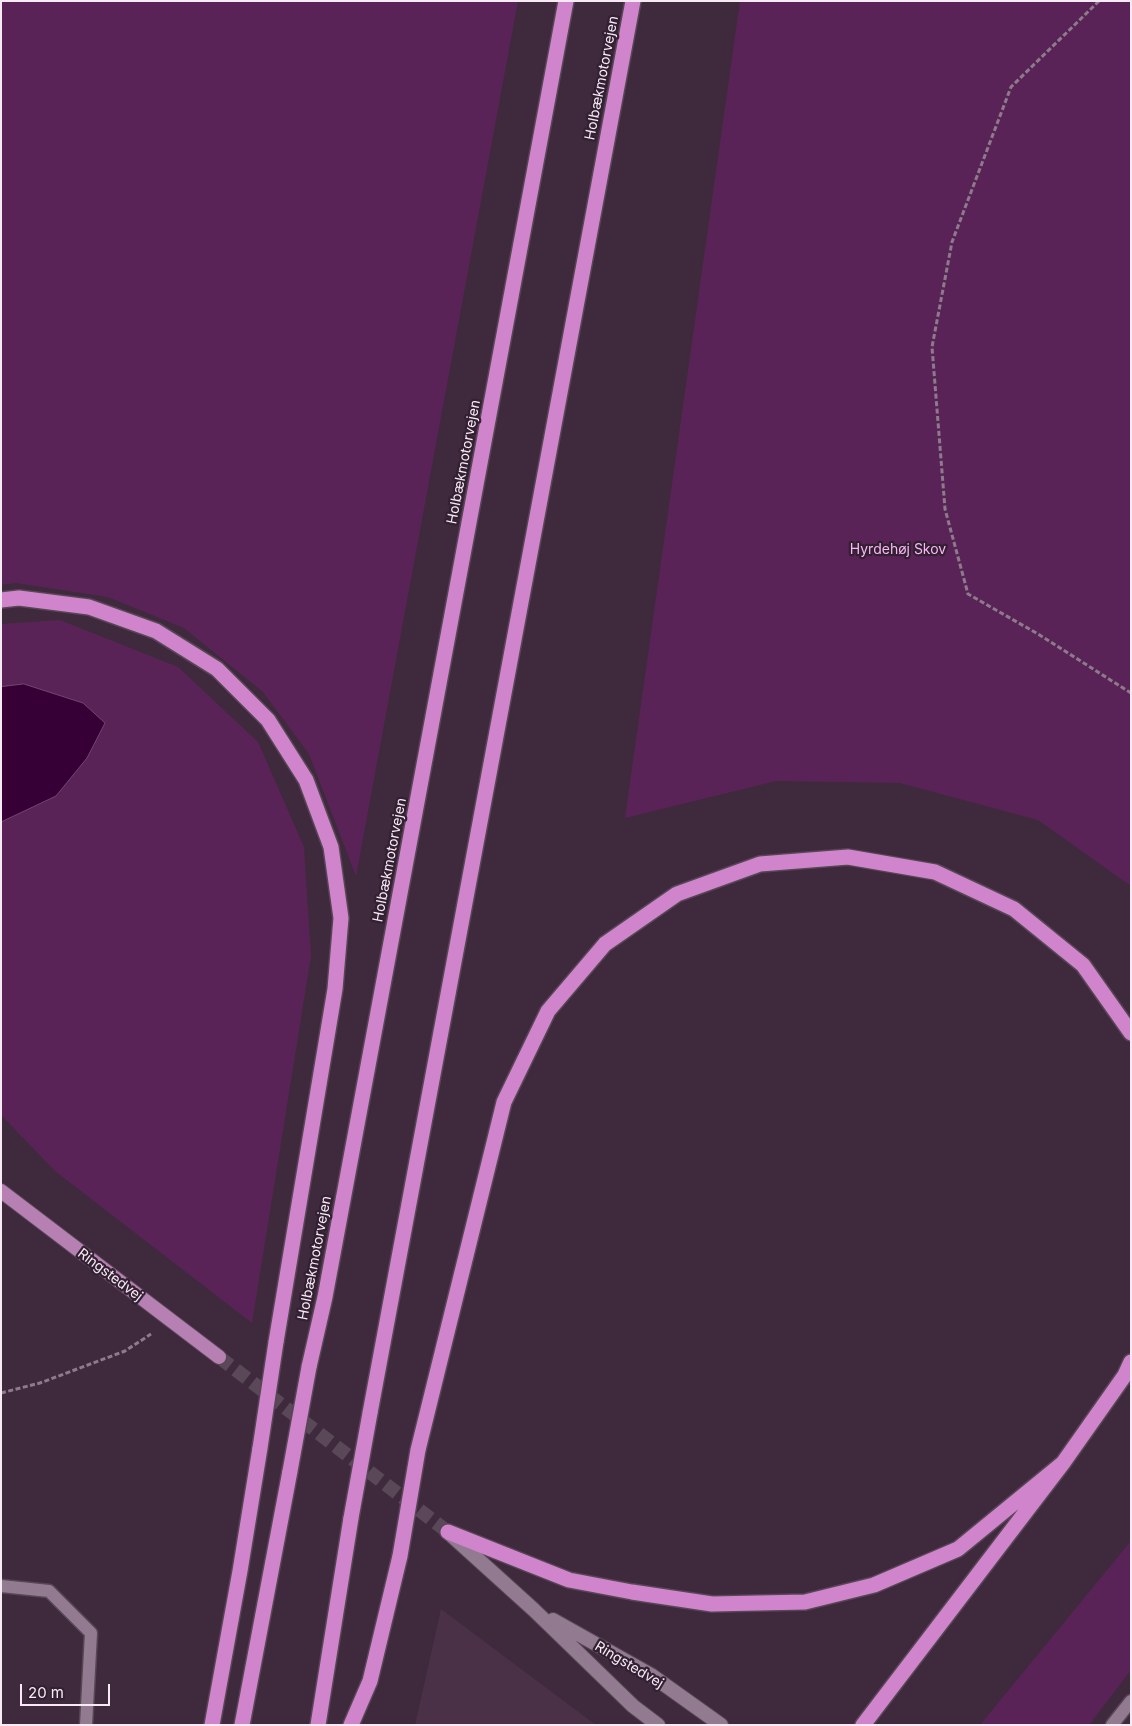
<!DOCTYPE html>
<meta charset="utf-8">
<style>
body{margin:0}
#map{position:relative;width:1132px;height:1726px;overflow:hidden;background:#3e2a3c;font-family:Inter,sans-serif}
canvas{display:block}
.frame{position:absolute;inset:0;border:2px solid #f7eaf5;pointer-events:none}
.scale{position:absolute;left:20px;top:1684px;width:90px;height:22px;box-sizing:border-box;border:2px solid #f7eaf5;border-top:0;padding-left:6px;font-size:15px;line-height:18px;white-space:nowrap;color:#f7eaf5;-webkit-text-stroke:4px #332032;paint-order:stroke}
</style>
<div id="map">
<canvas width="1132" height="1726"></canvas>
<div class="frame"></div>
<div class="scale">20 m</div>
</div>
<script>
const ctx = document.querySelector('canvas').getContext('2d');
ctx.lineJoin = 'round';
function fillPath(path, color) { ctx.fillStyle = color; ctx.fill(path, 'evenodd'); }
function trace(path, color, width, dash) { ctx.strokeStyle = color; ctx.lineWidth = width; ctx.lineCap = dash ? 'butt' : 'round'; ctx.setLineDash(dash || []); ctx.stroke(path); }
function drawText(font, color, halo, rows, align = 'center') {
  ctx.font = font + ' Inter,sans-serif'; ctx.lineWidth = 4.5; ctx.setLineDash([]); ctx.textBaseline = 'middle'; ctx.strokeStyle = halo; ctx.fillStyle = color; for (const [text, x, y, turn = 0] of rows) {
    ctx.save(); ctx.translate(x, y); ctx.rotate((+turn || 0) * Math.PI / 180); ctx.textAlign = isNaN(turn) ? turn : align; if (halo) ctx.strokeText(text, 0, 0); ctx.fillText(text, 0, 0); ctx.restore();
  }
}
fillPath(new Path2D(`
 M441,1609L596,1725H415Z`), '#4a3148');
fillPath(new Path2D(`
 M1,1H518L356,876L309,754L263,692L184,628L108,597L16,583L1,585Z
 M740,1H1131V886L1038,820L900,783L776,781L625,818Z
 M60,620L178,667L258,742L304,847L311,956L252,1323L55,1171L1,1115V624Z
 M1131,1541V1670L1089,1725H980Z`), '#5a2357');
const water = new Path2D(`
 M24,684L83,703L105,723L87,758L56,796L1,822V687Z`);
fillPath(water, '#360036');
trace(water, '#70466f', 1);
trace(new Path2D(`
 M219,1357L448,1532`), '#5a4758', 14, [14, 7]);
const service = new Path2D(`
 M1,1586L49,1591L91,1633L86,1725
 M1112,1725L1131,1701`);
const tertiary = new Path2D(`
 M450,1534L534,1610L633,1706L658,1725
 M553,1620L651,1675L721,1725`);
const primary = new Path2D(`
 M1,1191L219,1357`);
const motorway = new Path2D(`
 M1,600L19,598L89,607L156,631L217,669L268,720L306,780L331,847L341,918L335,989L276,1342
 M309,1367L325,1297L566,1
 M370,1413L633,1
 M418,1450L504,1102L548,1011L605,944L677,894L760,864L848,857L935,872L1014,909L1083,965L1131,1033
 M448,1532L569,1580L632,1592L712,1604L805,1602L874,1585L958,1549L1063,1463
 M212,1725L240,1571L260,1448
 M242,1725L290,1471
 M318,1725L351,1518
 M351,1725L370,1681L400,1556
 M863,1725L1063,1463L1125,1375L1131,1362`);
trace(service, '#574655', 15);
trace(tertiary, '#574655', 16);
trace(primary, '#574655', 16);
trace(motorway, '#574655', 18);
trace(new Path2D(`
 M1099,1L1011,87L952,242L932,347L945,509L968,594L1038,634L1131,693
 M1,1393L40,1383L125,1351L151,1334`), '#8d7b8b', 3, [5, 2.5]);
trace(service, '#927b90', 12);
trace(tertiary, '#927b90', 14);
trace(primary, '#b780b3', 14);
trace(motorway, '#d084cb', 15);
const motorwayBridge = new Path2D(`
 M260,1448L276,1342
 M290,1471L309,1367
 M351,1518L370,1413
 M400,1556L418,1450`);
trace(motorwayBridge, '#574655', 18, []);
trace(motorwayBridge, '#d084cb', 15);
drawText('14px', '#f7eaf5', '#332032', [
 ["Holbækmotorvejen",602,78,-79],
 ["Holbækmotorvejen",464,462,-79],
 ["Holbækmotorvejen",390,860,-79],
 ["Holbækmotorvejen",315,1258,-79],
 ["Ringstedvej",110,1275,37],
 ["Ringstedvej",629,1665,31]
]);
drawText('14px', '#fbb6f6', '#332032', [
 ["Hyrdehøj Skov",898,550]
]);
</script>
